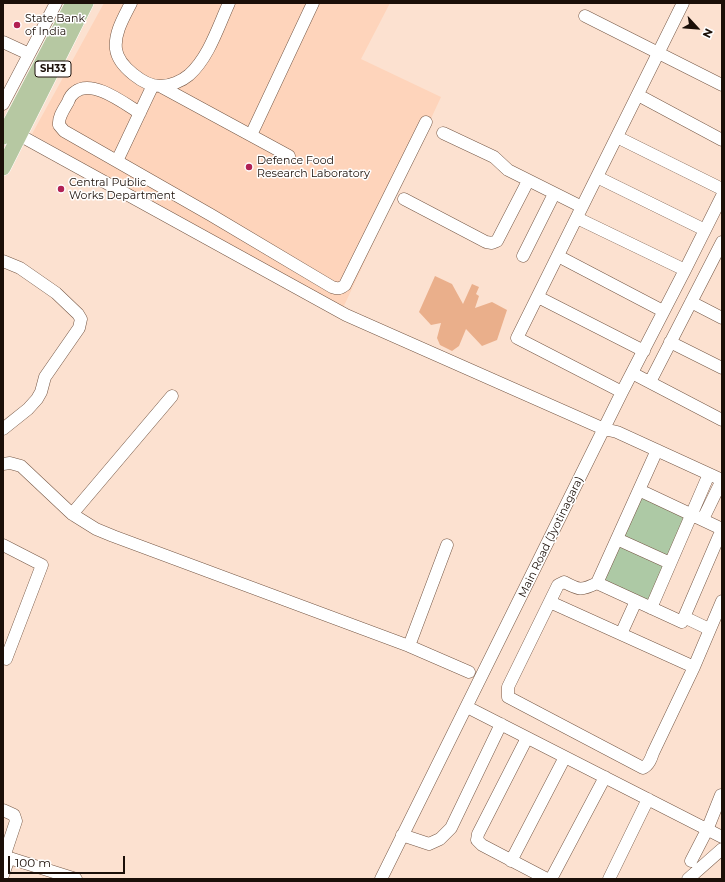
<!DOCTYPE html>
<style>
body{margin:0}
#map{position:relative;width:725px;height:882px;overflow:hidden;background:#fce1d0;font-family:Montserrat,sans-serif}
canvas{display:block}
.frame{position:absolute;inset:0;border:4px solid #1b0f08;pointer-events:none}
.north{position:absolute;left:677px;top:8px;width:40px;height:40px;-webkit-text-stroke:3px #fff;paint-order:stroke;rotate:116deg;font-size:11px;font-weight:700;line-height:16px;text-align:center;color:#1b0f08}
.north::after{content:'';display:block;margin:auto;width:14px;height:18px;background:#1b0f08;clip-path:polygon(50% 0,100% 100%,50% 72%,0 100%)}
.scale{position:absolute;left:8px;top:856px;width:117px;height:18px;box-sizing:border-box;border:2px solid #1b0f08;border-top:0;padding-left:5px;font-size:12px;line-height:14px;white-space:nowrap;color:#1b0f08;-webkit-text-stroke:3px #fff;paint-order:stroke}
</style>
<div id="map">
<canvas width="725" height="882"></canvas>
<div class="frame"></div>
<div class="north">N</div>
<div class="scale">100 m</div>
</div>
<script>
const ctx = document.querySelector('canvas').getContext('2d');
ctx.lineJoin = 'round';
function fillPath(path, color) { ctx.fillStyle = color; ctx.fill(path, 'evenodd'); }
function trace(path, color, width, dash) { ctx.strokeStyle = color; ctx.lineWidth = width; ctx.lineCap = dash ? 'butt' : 'round'; ctx.setLineDash(dash || []); ctx.stroke(path); }
function drawText(font, color, halo, rows, align = 'center') {
  ctx.font = font + ' Montserrat,sans-serif'; ctx.lineWidth = 3; ctx.setLineDash([]); ctx.textBaseline = 'middle'; ctx.strokeStyle = halo; ctx.fillStyle = color; for (const [text, x, y, turn = 0] of rows) {
    ctx.save(); ctx.translate(x, y); ctx.rotate((+turn || 0) * Math.PI / 180); ctx.textAlign = isNaN(turn) ? turn : align; if (halo) ctx.strokeText(text, 0, 0); ctx.fillText(text, 0, 0); ctx.restore();
  }
}
fillPath(new Path2D(`
 M104,3H390L361,59L441,97L343,308L147,200L32,134Z`), '#fed4bb');
fillPath(new Path2D(`
 M641,495L687,516L669,557L623,537Z
 M618,544L666,566L650,601L602,580Z`), '#adc9a5');
fillPath(new Path2D(`
 M435,276L452,284L463,304L472,284L479,287L476,294L479,296L475,308L492,302L507,310L497,340L482,346L466,329L459,346L452,351L440,345L437,338L441,323L431,325L419,312Z`), '#eaaf8b');
const minor = new Path2D(`
 M131,3C124,17 114,33 116,49C118,66 145,87 161,86C170,86 182,81 189,75C209,57 218,27 229,3
 M585,16L722,85
 M3,42L29,54
 M160,86L289,156
 M638,95L722,140
 M3,104L56,3
 M140,113C125,104 92,78 75,92C72,94 69,99 68,102C64,109 58,117 59,125L64,131L211,215L332,287C338,289 340,289 345,285L426,122
 M12,131L346,315L604,429L617,432L722,480
 M443,133L494,157L508,170L582,207
 M251,135L313,3
 M617,137L722,189
 M117,161L153,85
 M597,177L705,230
 M404,199L486,242L492,243L497,241L528,181
 M577,218L685,270
 M523,256L554,194
 M558,256L663,311
 M3,261L20,268L56,293L78,314L81,319L79,328L45,377L41,392L37,399L28,409L3,429
 M538,297L644,351
 M691,302L722,318
 M670,342L722,368
 M632,373L722,420
 M650,382L722,242
 M622,392L517,338L683,3
 M657,450L597,583L682,622L722,529
 M3,464L10,463L21,466L72,514L96,529L113,536L409,646L469,672
 M639,490L722,529
 M72,514L172,396
 M703,519L722,480
 M617,539L670,563
 M3,545L42,565L6,659
 M597,583C581,591 579,590 564,582L558,585L508,687V697L643,768C649,765 651,759 653,753L694,667L722,601
 M550,602L694,667
 M651,608L709,474
 M684,617L709,629
 M621,634L636,601
 M409,646L447,545
 M467,707L722,837
 M527,738L478,834L477,840L482,845L547,879
 M3,810L14,815L16,821L4,857
 M402,835L429,844L440,839L451,828L501,724
 M3,856L76,879
 M511,861L565,757
 M691,861L707,830L721,795
 M3,875L9,858
 M381,879L622,392L685,270L722,196
 M551,879L605,777
 M609,879L648,799
 M688,879L722,849`);
const major = new Path2D(`
 M3,137L73,3
 M3,168L86,3`);
trace(minor, '#755745', 13);
trace(major, '#fff', 16);
trace(minor, '#fff', 12);
trace(major, '#b6c8a2', 15);
for (const [x, y, r, color] of [
 [17,25,4,"#b12154"],
 [249,167,4,"#b12154"],
 [61,189,4,"#b12154"]
]) { const dot = new Path2D(); dot.arc(x, y, r, 0, 2 * Math.PI); ctx.fillStyle = color; ctx.fill(dot); trace(dot, '#fff', 1.5); }
for (const [x, y, w] of [
 [53,69,36]
]) { const box = new Path2D(); box.roundRect(x - w / 2, y - 8, w, 16, 3); ctx.fillStyle = '#fff'; ctx.fill(box); trace(box, '#1b0f08', 1); }
drawText('bold 10px', '#1b0f08', null, [
 ["SH33",53,69]
]);
drawText('11px', '#1b0f08', '#fff', [
 ["State Bank",25,19],
 ["of India",25,32],
 ["Defence Food",257,161],
 ["Research Laboratory",257,174],
 ["Central Public",69,183],
 ["Works Department",69,196]
], 'left');
drawText('11px', '#1b0f08', '#fff', [
 ["Main Road (Jyotinagara)",551,537,-64]
]);
</script>
